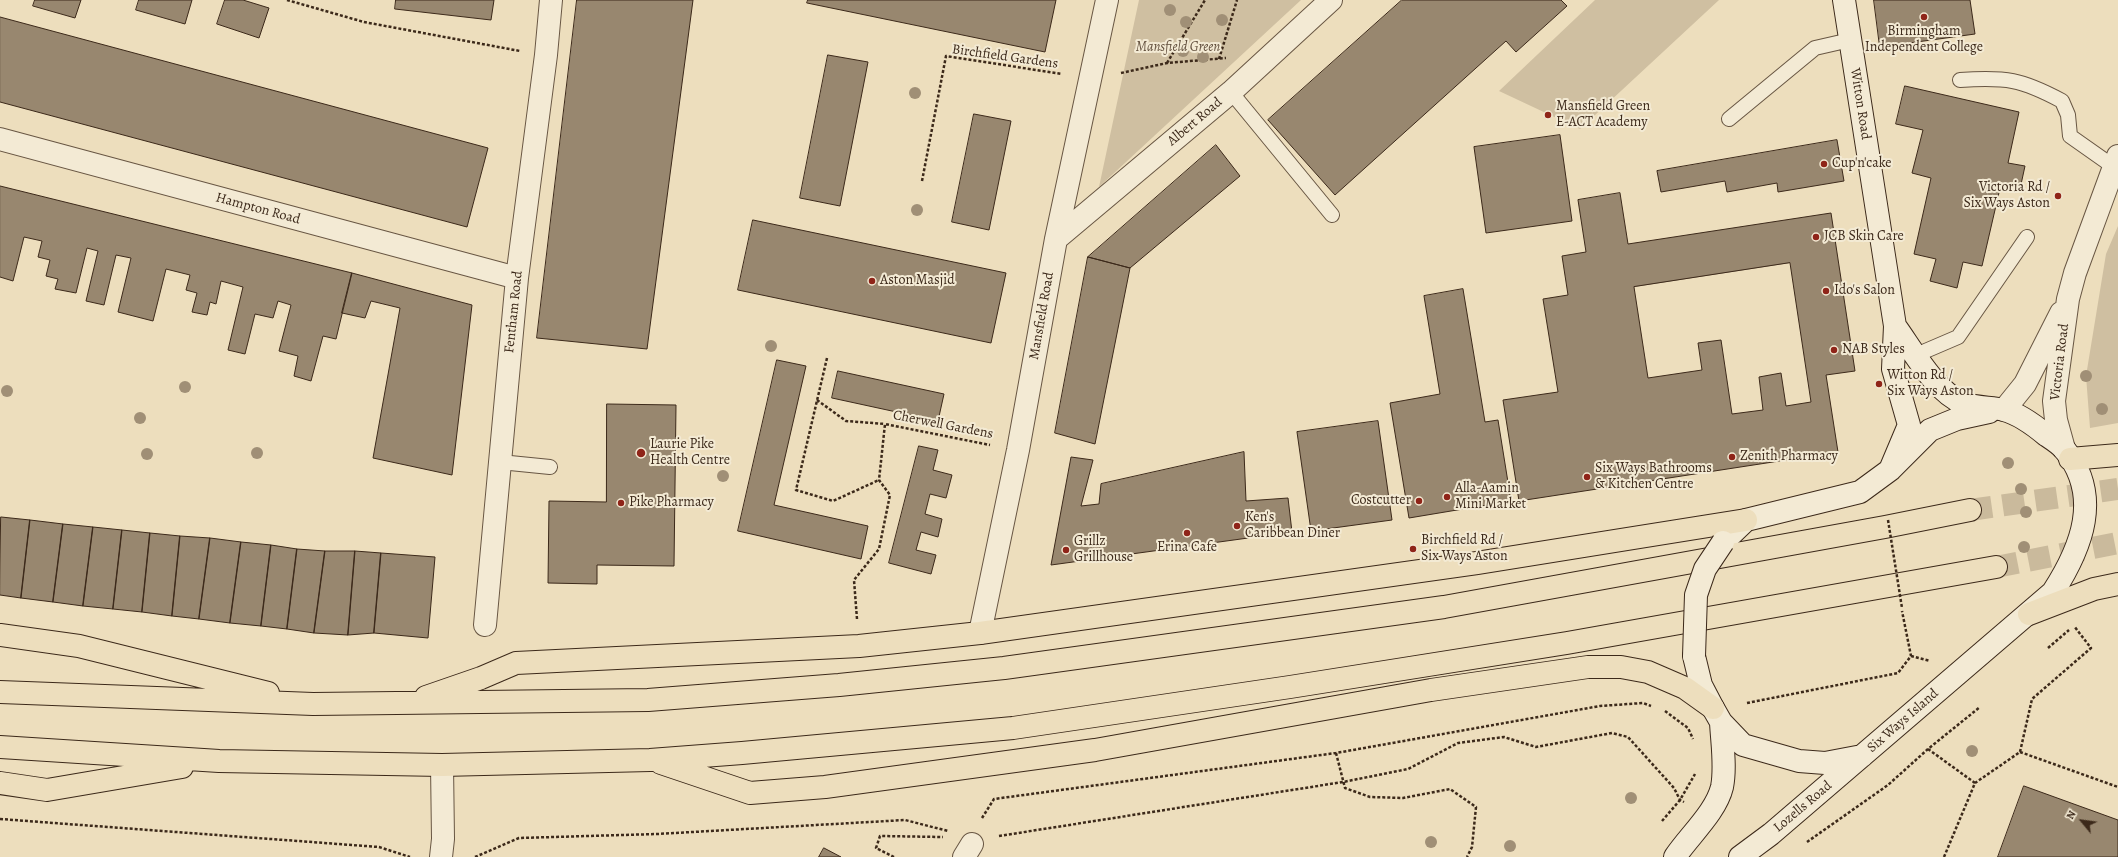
<!DOCTYPE html>
<style>
body{margin:0}
#map{position:relative;width:2118px;height:857px;overflow:hidden;background:#eddebd;font-family:Alegreya,serif}
canvas{display:block}
.north{position:absolute;left:2062px;top:801px;width:40px;height:40px;-webkit-text-stroke:3px #f3ead4;paint-order:stroke;rotate:299deg;font-size:11px;font-weight:700;line-height:16px;text-align:center;color:#3c291a}
.north::after{content:'';display:block;margin:auto;width:14px;height:18px;background:#3c291a;clip-path:polygon(50% 0,100% 100%,50% 72%,0 100%)}
</style>
<div id="map">
<canvas width="2118" height="857"></canvas>
<div class="north">N</div>
</div>
<script>
const ctx = document.querySelector('canvas').getContext('2d');
ctx.lineJoin = 'round';
function fillPath(path, color) { ctx.fillStyle = color; ctx.fill(path, 'evenodd'); }
function trace(path, color, width, dash) { ctx.strokeStyle = color; ctx.lineWidth = width; ctx.lineCap = dash ? 'butt' : 'round'; ctx.setLineDash(dash || []); ctx.stroke(path); }
function drawText(font, color, halo, rows, align = 'center') {
  ctx.font = font + ' Alegreya,serif'; ctx.lineWidth = 4; ctx.setLineDash([]); ctx.textBaseline = 'middle'; ctx.strokeStyle = halo; ctx.fillStyle = color; for (const [text, x, y, turn = 0] of rows) {
    ctx.save(); ctx.translate(x, y); ctx.rotate((+turn || 0) * Math.PI / 180); ctx.textAlign = isNaN(turn) ? turn : align; if (halo) ctx.strokeText(text, 0, 0); ctx.fillText(text, 0, 0); ctx.restore();
  }
}
fillPath(new Path2D(`
 M1139,0H1301L1099,187Z
 M1595,0H1719L1580,129L1499,91Z
 M2118,226V423L2090,428L2086,376L2106,254Z`), '#cfbfa1');
const building = new Path2D(`
 M35,0H81L75,18L33,6Z
 M139,0H192L185,24L136,10Z
 M225,0H243L269,8L259,38L217,24Z
 M396,0H494L491,20L395,9Z
 M577,0H693L647,349L537,338Z
 M808,0H1056L1045,52L807,3Z
 M1402,0H1561L1567,6L1516,52L1506,41L1335,195L1268,120Z
 M1874,0H1970L1975,34L1880,47Z
 M0,17L488,148L467,227L0,102Z
 M828,55L868,62L840,206L800,198Z
 M1905,86L2019,112L2008,163L2025,166L2020,189L2001,184L1982,266L1963,262L1957,288L1930,281L1936,259L1914,254L1931,178L1912,173L1923,130L1896,124Z
 M974,114L1011,121L989,230L952,222Z
 M1560,135L1572,221L1486,233L1474,147Z
 M1837,140L1844,181L1778,192L1777,183L1727,192L1725,181L1661,192L1657,171Z
 M1216,145L1240,176L1130,268L1088,257Z
 M0,186L352,273L336,339L323,336L311,381L294,376L298,356L279,351L291,305L278,301L273,318L255,314L245,354L228,350L243,287L221,281L216,304L210,302L207,315L192,312L197,293L186,290L190,275L166,269L153,321L118,312L131,258L116,255L104,305L86,301L98,251L87,248L76,293L55,289L58,279L46,276L50,260L38,257L42,241L24,237L13,281L0,277Z
 M1620,193L1628,244L1831,213L1855,371L1826,375L1838,452L1519,501L1503,400L1558,392L1543,299L1568,295L1562,256L1586,252L1578,200ZM1790,263L1811,402L1786,406L1781,373L1759,377L1763,410L1732,414L1721,340L1698,343L1702,370L1648,378L1634,287Z
 M753,220L1006,273L991,343L738,290Z
 M1088,257L1130,268L1095,444L1055,433Z
 M352,273L472,305L452,475L373,458L400,308L371,301L365,318L342,313Z
 M1463,289L1485,422L1498,420L1511,501L1409,518L1390,403L1440,394L1424,296Z
 M777,360L806,366L774,505L868,526L861,559L738,531Z
 M838,371L944,394L938,421L832,398Z
 M607,404L676,405L674,566L597,565V584L548,583L549,501L606,502Z
 M1378,421L1392,520L1311,531L1297,432Z
 M919,446L938,450L933,470L952,475L946,498L930,494L925,514L942,519L938,537L921,532L916,550L936,555L931,574L889,563Z
 M1244,452L1246,501L1288,498L1292,532L1051,565L1071,457L1093,460L1081,506L1099,504L1101,484Z
 M1,517L30,520L21,598L0,595Z
 M30,520L63,524L53,602L21,598Z
 M63,524L93,527L83,606L53,602Z
 M93,527L122,530L113,609L83,606Z
 M122,530L150,533L142,612L113,609Z
 M150,533L180,536L172,616L142,612Z
 M180,536L210,538L199,619L172,616Z
 M210,538L241,542L230,623L199,619Z
 M241,542L271,545L261,626L230,623Z
 M271,545L297,549L287,629L261,626Z
 M297,549L325,551L314,633L287,629Z
 M325,551H355L348,635L314,633Z
 M355,551L381,553L374,633L348,635Z
 M381,553L435,557L428,638L374,633Z
 M2024,786L2118,820V857H1998Z
 M824,848L841,857H819Z`);
fillPath(building, '#98876f');
trace(building, '#3c291a', 1);
trace(new Path2D(`
 M1970,510L2118,489
 M1996,567L2118,543`), '#caba9c', 22, [22, 11]);
const service = new Path2D(`
 M1960,80C2006,77 2021,79 2062,101L2068,115L2070,136L2114,167
 M1231,92L1332,215
 M1729,119L1815,48L1850,40
 M1916,355L1958,337L2027,237
 M500,462L550,467`);
const minor = new Path2D(`
 M0,139L517,278
 M1056,239L1231,92L1331,0
 M485,625L517,278L546,55L551,0
 M980,633L1018,450L1056,239L1107,0
 M441,857L443,839L442,765
 M964,857L972,844`);
const tertiary = new Path2D(`
 M2004,410L2025,384L2061,313
 M2064,449L2056,420L2054,401L2068,299L2075,273L2118,156`);
const secondary = new Path2D(`
 M1844,0L1895,326L1893,369L1909,425L1890,470
 M1723,542L1746,520L1860,492L1890,470L1930,430L1957,419L1989,412
 M1694,656L1701,685L1713,708L1721,722L1743,745L1799,761L1825,763L1862,756
 M1675,857C1689,836 1716,812 1722,787C1726,767 1722,743 1721,722
 M1740,857L1771,834L2053,592C2082,547 2102,496 2065,450C2060,444 2052,439 2046,435C2034,425 2019,414 2004,410C1991,407 1976,408 1963,403C1935,392 1912,349 1895,326`);
const trunk = new Path2D(`
 M2070,459L2118,455
 M2029,614L2094,589L2118,584
 M0,635L79,646L268,693
 M0,692L313,704L648,700L839,685L1004,668L1444,607L1885,527L1970,510
 M426,697L481,678L516,663L859,646L980,633L1477,563L1746,520
 M0,747L219,761L442,765L650,760L742,753L1013,728L1290,687L1567,643L1996,567
 M661,763L750,793L825,787L1095,750L1431,690L1588,667H1621L1648,672L1685,688L1713,708
 M0,783L47,790L182,767`);
trace(service, '#685643', 16);
trace(minor, '#685643', 24);
trace(tertiary, '#685643', 24);
trace(secondary, '#3c291a', 24);
trace(trunk, '#3c291a', 24);
trace(new Path2D(`
 M287,0L364,22L520,51
 M1219,59L1237,0
 M1167,63L1205,0
 M1121,73L1167,63L1226,58
 M922,181L946,56L1062,74
 M827,358L796,490L833,501L879,480
 M817,400L846,421L885,424
 M857,619L854,580L879,549L890,495L879,480L885,424L990,445
 M2048,648L2069,630
 M1911,656L1930,661
 M1747,703L1898,673L1911,656L1902,611
 M1665,711L1688,728L1693,739
 M1928,749L1975,783
 M2020,752L2118,787
 M1336,753L1345,788L1370,797L1403,798L1450,789L1476,807L1472,847L1467,857
 M982,818L994,799L1336,753L1600,706L1643,703L1651,706
 M0,819L379,847L410,857
 M1662,821L1680,800L1695,774
 M999,836L1343,782L1408,769L1458,743L1504,737L1536,747L1612,733L1628,737L1674,788L1680,800L1684,802
 M1807,842L1888,785L1928,749L1980,707
 M475,857L519,838L657,834L905,820L948,831
 M894,857L876,848L880,836L943,837
 M1944,857L1975,783L2020,752L2032,699L2091,648L2074,626`), '#3c291a', 2.5, [3, 2]);
trace(service, '#f3ead4', 14);
trace(minor, '#f3ead4', 22);
trace(tertiary, '#f3ead4', 22);
trace(secondary, '#f3ead4', 22);
trace(trunk, '#eddebd', 22);
const secondaryBridge = new Path2D(`
 M1694,656L1696,595L1705,569L1723,542`);
trace(secondaryBridge, '#3c291a', 24, []);
trace(new Path2D(`
 M1888,520L1902,608`), '#3c291a', 2.5, [3, 2]);
trace(secondaryBridge, '#f3ead4', 22);
ctx.fillStyle = '#a08f76';
for (const [x, y] of [
 [1170,10],
 [1222,20],
 [1186,22],
 [1183,51],
 [1203,57],
 [915,93],
 [917,210],
 [771,346],
 [2086,376],
 [185,387],
 [7,391],
 [2102,409],
 [140,418],
 [257,453],
 [147,454],
 [2008,463],
 [723,476],
 [2021,489],
 [2026,512],
 [2024,547],
 [1972,751],
 [1631,798],
 [1431,842],
 [1510,846]
]) { ctx.beginPath(); ctx.arc(x, y, 6, 0, 2 * Math.PI); ctx.fill(); }
for (const [x, y, r, color] of [
 [1924,17,4,"#8f2418"],
 [1548,115,4,"#8f2418"],
 [1824,164,4,"#8f2418"],
 [2058,196,4,"#8f2418"],
 [1816,237,4,"#8f2418"],
 [872,281,4,"#8f2418"],
 [1826,291,4,"#8f2418"],
 [1834,350,4,"#8f2418"],
 [1879,384,4,"#8f2418"],
 [641,453,5,"#8f2418"],
 [1732,457,4,"#8f2418"],
 [1587,477,4,"#8f2418"],
 [1447,497,4,"#8f2418"],
 [1419,501,4,"#8f2418"],
 [621,503,4,"#8f2418"],
 [1237,526,4,"#8f2418"],
 [1187,533,4,"#8f2418"],
 [1413,549,4,"#8f2418"],
 [1066,550,4,"#8f2418"]
]) { const dot = new Path2D(); dot.arc(x, y, r, 0, 2 * Math.PI); ctx.fillStyle = color; ctx.fill(dot); trace(dot, '#f3ead4', 1.5); }
drawText('14px', '#3c291a', '#f3ead4', [
 ["Birmingham",1924,32,"center"],
 ["Independent College",1924,48,"center"],
 ["Mansfield Green",1556,107],
 ["E-ACT Academy",1556,123],
 ["Cup'n'cake",1832,164],
 ["Victoria Rd /",2050,188,"right"],
 ["Six Ways Aston",2050,204,"right"],
 ["JCB Skin Care",1824,237],
 ["Aston Masjid",880,281],
 ["Ido's Salon",1834,291],
 ["NAB Styles",1842,350],
 ["Witton Rd /",1887,376],
 ["Six Ways Aston",1887,392],
 ["Laurie Pike",650,445],
 ["Health Centre",650,461],
 ["Zenith Pharmacy",1740,457],
 ["Six Ways Bathrooms",1595,469],
 ["& Kitchen Centre",1595,485],
 ["Alla-Aamin",1455,489],
 ["Mini Market",1455,505],
 ["Costcutter",1411,501,"right"],
 ["Pike Pharmacy",629,503],
 ["Ken's",1245,518],
 ["Caribbean Diner",1245,534],
 ["Birchfield Rd /",1421,541],
 ["Six Ways Aston",1421,557],
 ["Grillz",1074,542],
 ["Grillhouse",1074,558],
 ["Erina Cafe",1187,548,"center"]
], 'left');
drawText('italic 14px', '#614e3c', '#f3ead4', [
 ["Mansfield Green",1178,48]
]);
drawText('14px', '#3c291a', '#f3ead4', [
 ["Birchfield Gardens",1005,57,8],
 ["Witton Road",1860,104,81],
 ["Albert Road",1195,122,-40],
 ["Hampton Road",258,209,15],
 ["Fentham Road",514,312,-84],
 ["Mansfield Road",1042,316,-80],
 ["Victoria Road",2060,362,-83],
 ["Cherwell Gardens",943,425,11],
 ["Six Ways Island",1903,721,-41],
 ["Lozells Road",1803,807,-40]
]);
</script>
